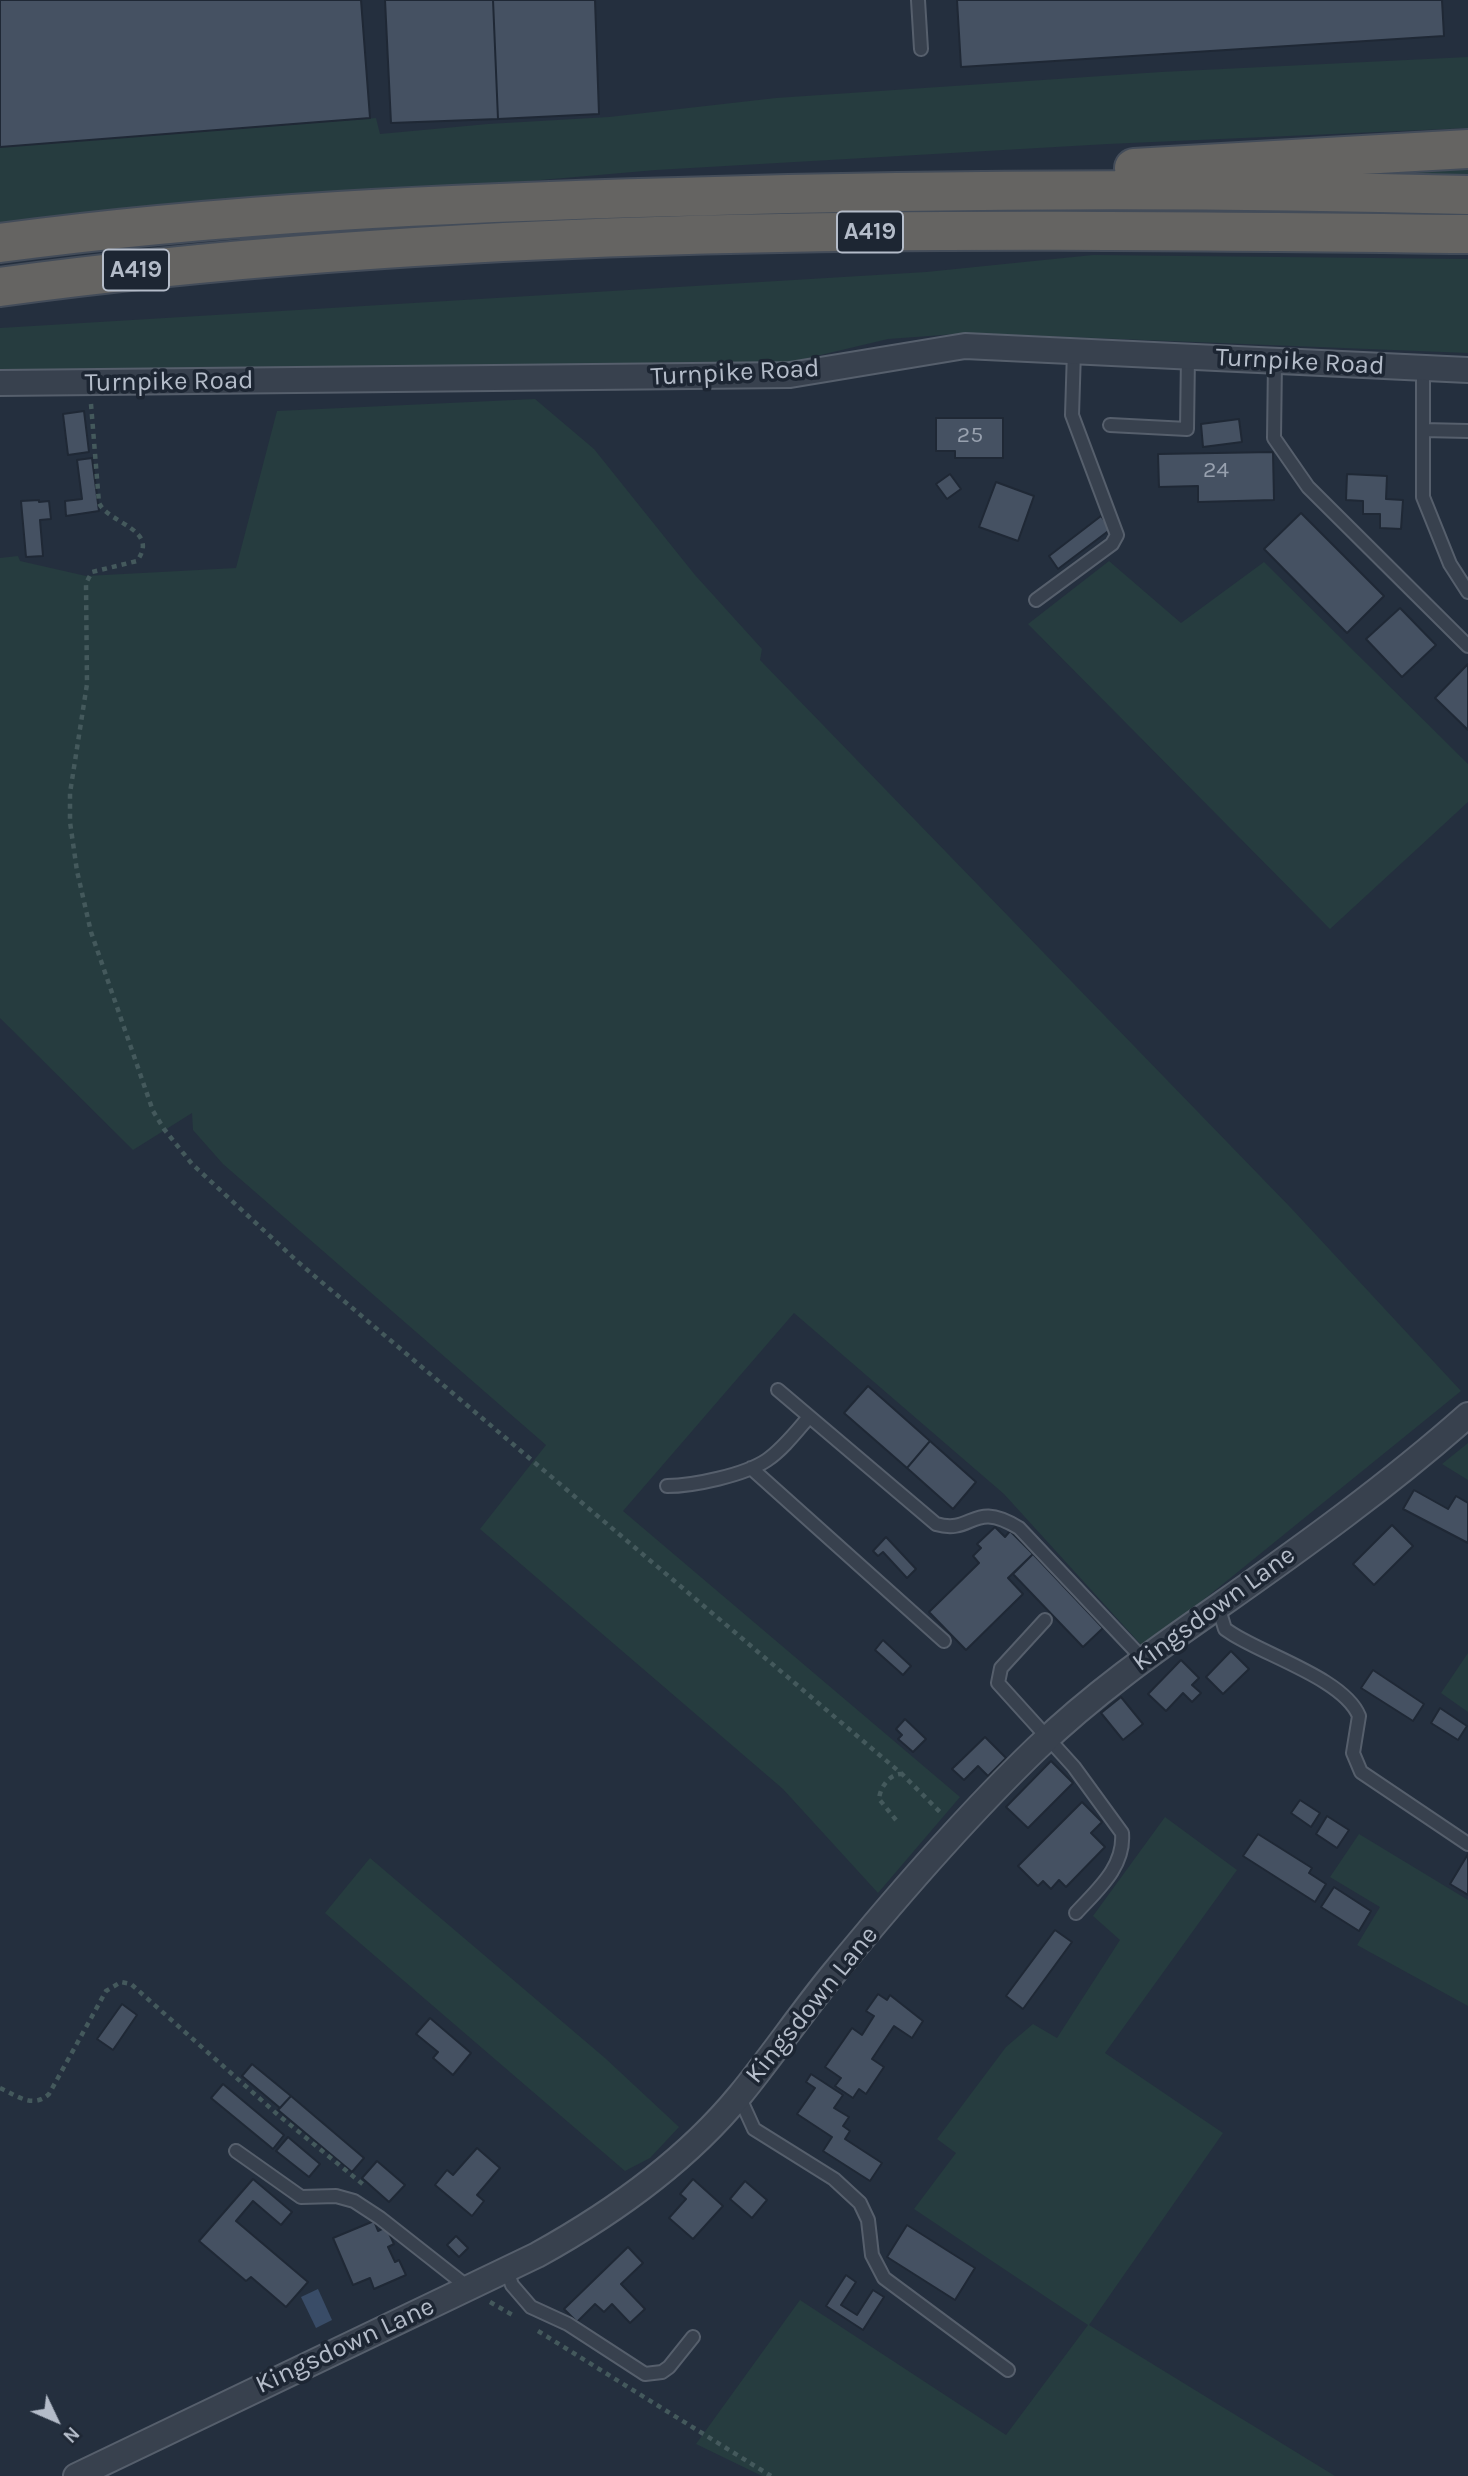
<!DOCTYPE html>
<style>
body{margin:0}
#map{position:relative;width:1468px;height:2476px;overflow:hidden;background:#242f3e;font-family:Karla,sans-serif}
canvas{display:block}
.north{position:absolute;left:21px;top:2385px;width:70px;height:70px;-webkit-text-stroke:5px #1d2633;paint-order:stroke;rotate:134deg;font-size:19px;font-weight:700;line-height:28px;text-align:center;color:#b4bcc9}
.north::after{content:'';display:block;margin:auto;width:24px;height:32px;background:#b4bcc9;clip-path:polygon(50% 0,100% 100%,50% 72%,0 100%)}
</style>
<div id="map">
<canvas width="1468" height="2476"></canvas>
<div class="north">N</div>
</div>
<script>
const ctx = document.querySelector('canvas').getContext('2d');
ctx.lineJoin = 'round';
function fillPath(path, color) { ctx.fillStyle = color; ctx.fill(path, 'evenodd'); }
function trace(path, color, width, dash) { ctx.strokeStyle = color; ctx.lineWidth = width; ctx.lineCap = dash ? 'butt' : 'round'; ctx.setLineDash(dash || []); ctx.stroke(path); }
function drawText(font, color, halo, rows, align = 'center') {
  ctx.font = font + ' Karla,sans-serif'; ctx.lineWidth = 7; ctx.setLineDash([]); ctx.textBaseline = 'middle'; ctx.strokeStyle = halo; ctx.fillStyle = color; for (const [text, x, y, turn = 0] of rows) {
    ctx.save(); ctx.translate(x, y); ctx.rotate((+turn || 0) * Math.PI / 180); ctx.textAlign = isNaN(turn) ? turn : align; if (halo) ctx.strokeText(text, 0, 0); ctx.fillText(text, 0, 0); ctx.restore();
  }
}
fillPath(new Path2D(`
 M1468,57V128L1108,144L656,170L0,227V147L376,118L380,134L488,124L609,117L776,98L1161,72Z
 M1468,164V182L1390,177L1391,171Z
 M1093,255L1468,259V353L970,333L888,339L791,362L0,371V328L926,272Z
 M535,399L594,449L695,575L762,649L760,660L1291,1208L1461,1391L1144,1648L1004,1494L794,1313L623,1511L960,1797L878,1893L783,1789L480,1529L546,1445L223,1164L193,1130L192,1113L133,1150L0,1018V558L18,556L20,561L86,576L236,568L277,411Z
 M1109,561L1181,623L1264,562L1468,764V802L1330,929L1028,624Z
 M1468,1443V1480L1442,1464Z
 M1468,1653V1712L1441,1693Z
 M1165,1817L1237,1870L1105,2053L1223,2133L1089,2325L1335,2476H762L696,2444L800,2300L1006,2435L1088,2325L914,2209L956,2153L937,2139L1006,2047L1033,2024L1057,2038L1120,1940L1093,1916Z
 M1359,1834L1468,1900V2006L1357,1945L1380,1907L1330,1877Z
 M370,1858L605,2058L679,2127L650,2158L625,2171L325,1913Z`), '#263c3f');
fillPath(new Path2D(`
 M318,2289L332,2320L316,2328L301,2297Z`), '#394c67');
const building = new Path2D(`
 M0,0H361L370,118L0,147Z
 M385,0H493L498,119L391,123Z
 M493,0H595L599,114L498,119Z
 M957,0H1442L1444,36L961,67Z
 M84,411L89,452L68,455L63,414Z
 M936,418H1003V458H955V451H936Z
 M1239,419L1242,442L1203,447L1201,424Z
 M1273,452L1274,500L1198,502V486L1159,487L1158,454Z
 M92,458L99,511L66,516L65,501L82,499L77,460Z
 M950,474L961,489L947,499L936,484Z
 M1347,474L1387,476L1386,499L1403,500L1401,529L1380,528V514H1363V501L1346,500Z
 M996,482L1034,496L1018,541L979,527Z
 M39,500V502L49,501L51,519L40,520L43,556L26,557L21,501Z
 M1301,513L1384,596L1347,633L1264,549Z
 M1101,516L1111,529L1058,569L1049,556Z
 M1400,608L1436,645L1402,677L1366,639Z
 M1468,664V730L1435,698Z
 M868,1386L930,1441L907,1468L844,1413Z
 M930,1441L976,1482L953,1509L907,1468Z
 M1414,1490L1448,1509L1456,1496L1468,1503V1543L1403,1509Z
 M1392,1525L1413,1546L1374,1585L1353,1564Z
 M995,1527L1005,1537L1010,1531L1033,1554L1008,1578L1023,1594L966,1650L929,1612L979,1563L973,1556L981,1548L977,1544Z
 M886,1537L916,1569L907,1578L883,1552L878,1556L873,1551Z
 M1033,1554L1103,1628L1083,1647L1013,1574Z
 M883,1640L911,1666L903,1675L875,1650Z
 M1231,1651L1249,1669L1223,1694L1206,1677Z
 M1181,1660L1199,1678L1192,1685L1201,1693L1192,1702L1183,1693L1166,1711L1148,1694Z
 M1373,1670L1424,1704L1413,1721L1361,1688Z
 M1121,1697L1143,1724L1123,1740L1101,1713Z
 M1440,1708L1467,1726L1458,1740L1431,1723Z
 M905,1719L926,1739L913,1752L898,1739L902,1735L896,1729Z
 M985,1737L1006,1758L988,1776L978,1766L964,1780L952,1769Z
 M1051,1761L1073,1783L1028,1828L1006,1807Z
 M1300,1800L1320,1813L1311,1827L1291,1813Z
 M1082,1802L1102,1822L1091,1833L1105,1847L1066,1887L1059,1880L1051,1889L1043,1881L1038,1886L1018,1866Z
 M1327,1816L1349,1830L1337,1848L1316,1834Z
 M1258,1834L1312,1868L1309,1873L1326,1884L1315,1902L1243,1856Z
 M1468,1854V1895L1450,1884Z
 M1334,1887L1371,1911L1359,1931L1321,1907Z
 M1055,1930L1072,1942L1023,2009L1006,1996Z
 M878,1994L887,2000L890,1995L923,2021L912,2038L894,2026L872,2059L884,2067L866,2094L859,2089L853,2098L835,2086L841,2078L825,2067L852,2028L862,2035L874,2016L866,2011Z
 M122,2004L137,2015L113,2050L97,2039Z
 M430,2018L471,2053L453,2075L433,2058L438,2052L416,2034Z
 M252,2064L291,2096L280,2108L242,2076Z
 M811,2074L843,2095L834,2108L849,2117L843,2126L850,2131L845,2139L882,2163L870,2181L823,2151L832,2137L797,2114L815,2088L806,2082Z
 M223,2084L284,2135L273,2149L211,2098Z
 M291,2096L364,2158L352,2172L278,2110Z
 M288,2137L320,2164L309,2177L276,2151Z
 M477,2148L500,2168L477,2195L484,2201L472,2216L435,2185L447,2170L453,2175Z
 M377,2161L405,2185L389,2202L362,2178Z
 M253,2179L292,2212L281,2225L253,2201L236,2221L308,2282L286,2307L251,2277L246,2281L199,2241Z
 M693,2179L723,2206L693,2239L669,2218L686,2199L680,2194Z
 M745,2181L767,2200L752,2218L730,2199Z
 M374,2221L378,2231L386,2227L394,2244L388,2247L395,2262L399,2260L406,2275L374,2289L370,2278L353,2285L333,2238Z
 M907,2225L975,2268L955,2300L887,2257Z
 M456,2236L468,2248L459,2257L447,2245Z
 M628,2247L643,2263L621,2284L645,2309L630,2323L612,2304L604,2312L595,2304L577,2322L564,2309Z
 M846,2275L856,2282L841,2305L857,2315L873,2290L884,2297L863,2330L826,2306Z`);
fillPath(building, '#455162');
trace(building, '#1f2835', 2);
const service = new Path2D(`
 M918,0L921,49
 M1275,361L1274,438L1308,487L1468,646
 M1423,368V497L1450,564L1468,592
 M1110,425L1187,429L1188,356
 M1423,430L1468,431
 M1036,600L1112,544L1117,535L1072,415L1074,351
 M778,1390L936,1524C974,1535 972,1499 1019,1528L1143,1659
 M751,1468L944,1641
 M667,1486C693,1486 745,1475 767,1460C783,1449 796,1432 809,1417
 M1218,1606L1225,1629L1231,1633C1264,1655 1344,1679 1359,1716L1353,1753L1361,1772L1468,1844
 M1045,1620L1001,1668L998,1683L1074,1767L1122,1833C1125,1867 1097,1890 1076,1913
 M739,2096L754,2129L834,2179L860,2203L868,2220L872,2255L884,2278L1008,2370
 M236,2151L301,2197L336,2196L354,2201L380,2218L469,2288
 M507,2270L512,2285L531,2307L568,2324L645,2374L662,2372L669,2367L693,2337`);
const minor = new Path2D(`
 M0,383L790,375L965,346L1468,370
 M76,2476L537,2255C613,2213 685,2162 740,2095C772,2056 801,2013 833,1974C897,1896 964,1818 1037,1748C1092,1695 1154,1651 1216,1608C1303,1547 1389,1485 1468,1415`);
const trunk = new Path2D(`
 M1134,168L1468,149
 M0,243C224,213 452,203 678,197C941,189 1205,188 1468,195
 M0,287C486,221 979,229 1468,234`);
trace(service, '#565f6c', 16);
trace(minor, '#565f6c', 28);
trace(trunk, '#434c59', 42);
trace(new Path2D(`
 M91,404L99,503C109,524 160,529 137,561L92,572L86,583L87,684L70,793V822L77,871L91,932L153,1111L164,1129L192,1164L298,1262L902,1774L941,1813
 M896,1820L879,1799C880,1788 889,1774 901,1774
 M0,2088C18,2096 33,2109 49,2094L106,1991L121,1982L131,1984L277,2114L365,2186
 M490,2302L516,2317
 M538,2331L771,2476`), '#44595c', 4.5, [5, 5]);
trace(service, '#38414e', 12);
trace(minor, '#38414e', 24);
trace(trunk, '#656462', 38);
drawText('23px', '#98a1af', null, [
 ["25",970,435],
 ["24",1216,470]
]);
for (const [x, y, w] of [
 [870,232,66],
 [136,270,66]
]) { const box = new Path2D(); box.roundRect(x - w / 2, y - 20.5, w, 41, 5); ctx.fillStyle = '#1d2633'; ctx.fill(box); trace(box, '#b4bcc9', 2); }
drawText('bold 24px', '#b4bcc9', null, [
 ["A419",870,232],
 ["A419",136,270]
]);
drawText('26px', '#b4bcc9', '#1d2633', [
 ["Turnpike Road",1300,362,3],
 ["Turnpike Road",735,373,-3],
 ["Turnpike Road",169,382,-1],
 ["Kingsdown Lane",1214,1609,-36],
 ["Kingsdown Lane",812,2005,-51],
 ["Kingsdown Lane",345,2346,-25]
]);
</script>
